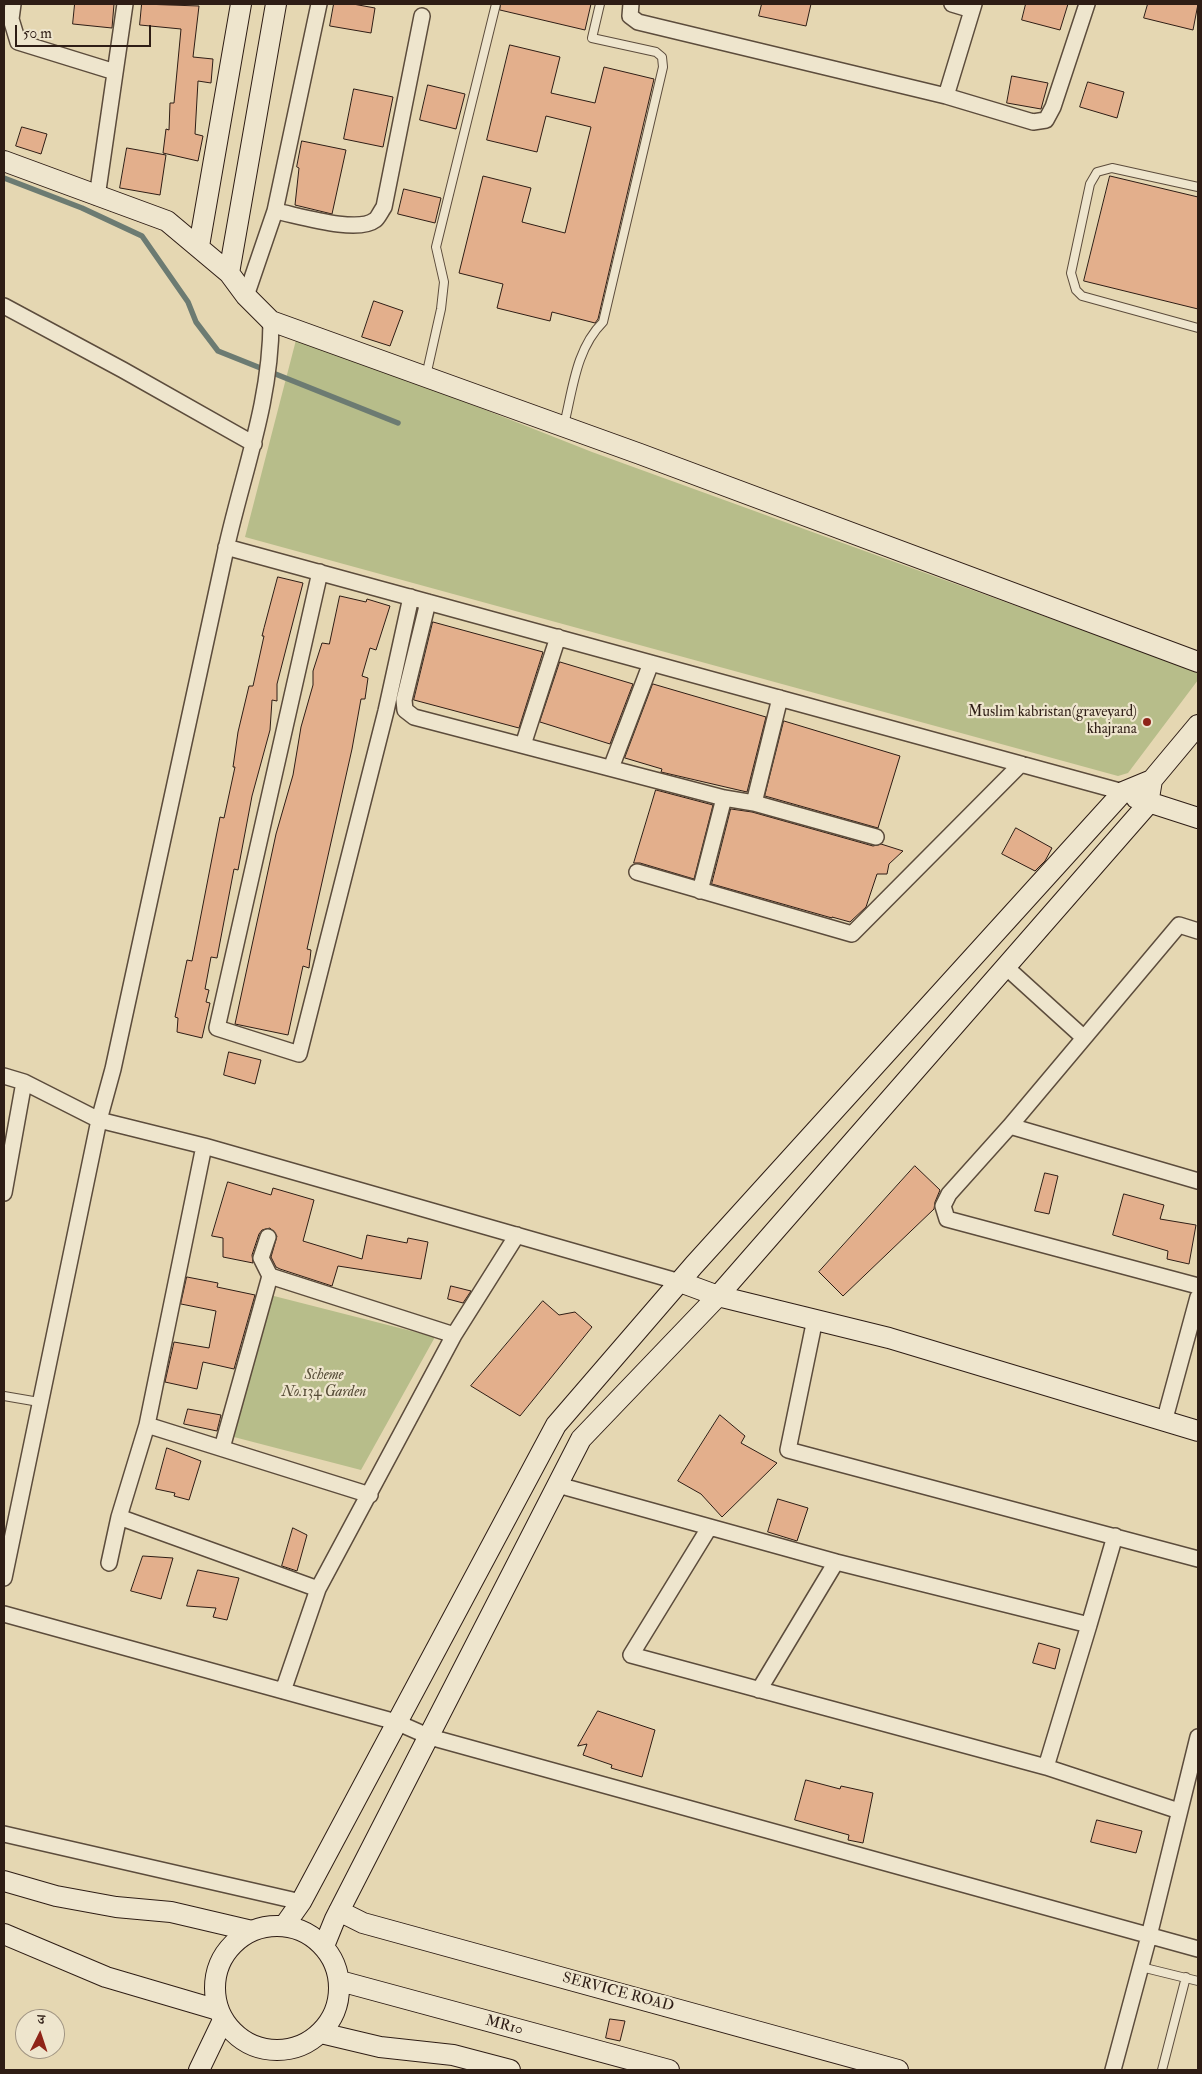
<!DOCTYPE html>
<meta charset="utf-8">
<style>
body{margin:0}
#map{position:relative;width:1202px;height:2074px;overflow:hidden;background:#e5d7b2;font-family:"IM FELL Double Pica","Noto Serif Devanagari",serif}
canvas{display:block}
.frame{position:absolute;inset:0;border:5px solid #2e1d15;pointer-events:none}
.north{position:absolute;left:15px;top:2009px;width:50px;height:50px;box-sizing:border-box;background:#eee5cd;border:1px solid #a19583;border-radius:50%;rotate:4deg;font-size:14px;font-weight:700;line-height:20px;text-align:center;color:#2e1d15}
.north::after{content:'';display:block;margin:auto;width:18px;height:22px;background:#8f2418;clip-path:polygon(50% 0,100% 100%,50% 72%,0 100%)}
.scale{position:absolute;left:15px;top:25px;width:136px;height:22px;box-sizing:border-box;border:2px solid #2e1d15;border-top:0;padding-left:6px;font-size:15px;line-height:18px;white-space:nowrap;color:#2e1d15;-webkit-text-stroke:4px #eee5cd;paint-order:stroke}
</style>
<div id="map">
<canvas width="1202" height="2074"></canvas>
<div class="frame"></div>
<div class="north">उ</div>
<div class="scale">50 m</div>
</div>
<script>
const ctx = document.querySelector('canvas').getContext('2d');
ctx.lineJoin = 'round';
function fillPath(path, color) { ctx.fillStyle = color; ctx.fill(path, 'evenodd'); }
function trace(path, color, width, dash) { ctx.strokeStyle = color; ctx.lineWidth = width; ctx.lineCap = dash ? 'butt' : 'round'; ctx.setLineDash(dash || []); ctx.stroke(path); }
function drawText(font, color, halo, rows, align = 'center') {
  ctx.font = font + ' "IM FELL Double Pica",serif'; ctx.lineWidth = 4.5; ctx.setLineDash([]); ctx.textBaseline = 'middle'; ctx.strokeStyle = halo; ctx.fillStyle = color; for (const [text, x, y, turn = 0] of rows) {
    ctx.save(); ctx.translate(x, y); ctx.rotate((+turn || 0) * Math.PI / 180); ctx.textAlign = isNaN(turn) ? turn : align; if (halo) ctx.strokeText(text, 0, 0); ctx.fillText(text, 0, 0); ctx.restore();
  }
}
fillPath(new Path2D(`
 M296,340L354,358L592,452L1198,672V680L1128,773L1118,776L245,537Z
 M270,1295L435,1337L361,1470L230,1436Z`), '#b7bd8a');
trace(new Path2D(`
 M4,178L82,208L142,236L188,302L196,322L218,351L398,423`), '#6c7b72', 5.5);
const building = new Path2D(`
 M75,4H114L112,28L73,24Z
 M142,4L199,6L193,57L213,59L211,83L198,81L195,134L203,136L198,161L163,153L166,129L169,130L170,103H174L181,29L140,25Z
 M334,4H353L375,8L371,33L330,26Z
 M501,4H591L585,30L500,10Z
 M762,4H811L806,26L759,16Z
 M1026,4H1068L1060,30L1022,20Z
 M1148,4H1198L1193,30L1144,18Z
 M510,45L560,57L551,93L595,103L604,67L654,79L598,319L595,323L552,312L550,321L497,308L503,284L459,273L483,176L531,188L522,222L565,233L591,127L546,116L537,152L487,140Z
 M1012,76L1048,83L1041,109L1007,103Z
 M1088,82L1124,92L1117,118L1080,107Z
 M428,85L465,94L456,129L420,120Z
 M354,89L393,97L383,147L344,139Z
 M22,127L47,134L41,154L16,146Z
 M302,141L346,150L332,214L295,205L299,168L297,167Z
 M127,148L166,155L160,195L120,188Z
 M1110,176L1198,197V309L1084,281Z
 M404,189L441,198L435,223L398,214Z
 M374,301L403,311L390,346L362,337Z
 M278,577L303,583L277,684V701L272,700L270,730L252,796L238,870L234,869L217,958L211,957L205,989L209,990L206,1002L210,1003L202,1038L177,1032L178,1018L175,1017L187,960L192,961L194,951L220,817L224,818L235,767H233L238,732L249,686H253L264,636H262L264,628Z
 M340,596L366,602L367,599L390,606L376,650L370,648L362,676L368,678L365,699H361L352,749L307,949L311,950L309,968L303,966L288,1035L235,1024L276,834L293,775L301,727L313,685V671L322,643L329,644Z
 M433,622L543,652L519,728L414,700Z
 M560,662L633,684L610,744L540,722Z
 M653,684L766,717L747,792L661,772L662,769L625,758Z
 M784,721L900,756L878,828L765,796Z
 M656,790L713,805L694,879L640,863H634Z
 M731,809L752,812L873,846L881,844L903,851L889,864L887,874H877L866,907L850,922L832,917V918L712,884Z
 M1016,828L1052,848L1045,861L1035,871L1002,854Z
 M229,1052L261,1060L255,1084L224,1075Z
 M915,1166L940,1190L935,1202L934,1209L843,1296L819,1272Z
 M1045,1173L1058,1176L1049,1214L1035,1211Z
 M228,1182L271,1195L273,1188L314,1200L303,1241L362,1259L367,1235L407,1243L408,1238L428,1242L421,1279L338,1266L332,1286L280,1269L276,1267L271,1257L277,1236L270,1228L262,1230L259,1234L252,1255L253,1263L223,1257V1238L212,1236Z
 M1124,1194L1164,1205L1160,1219L1196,1225L1189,1264L1167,1259L1168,1251L1113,1235Z
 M187,1277L218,1283L217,1287L255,1295L234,1369L203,1362L197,1389L165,1382L174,1342L209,1348L216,1311L181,1304Z
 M451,1286L471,1291L463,1303L448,1299Z
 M543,1301L559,1315L575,1312L592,1327L520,1416L471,1386Z
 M188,1409L221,1415L217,1431L184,1424Z
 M720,1415L745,1436L741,1443L777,1463L722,1517L701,1494L678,1481Z
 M167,1448L201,1461L189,1500L174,1496L175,1493L156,1489Z
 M778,1499L808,1508L797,1541L768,1532Z
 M293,1528L307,1535L297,1571L282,1566Z
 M143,1556L173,1558L161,1599L131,1591Z
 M198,1570L239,1578L227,1620L213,1617L216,1608L187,1606Z
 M1039,1643L1060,1649L1055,1669L1033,1663Z
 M598,1711L655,1730L642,1777L611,1768L612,1765L583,1755L587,1744L578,1746Z
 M806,1780L840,1789L841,1786L873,1793L863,1843L848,1840L849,1835L795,1820Z
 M1097,1820L1142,1831L1136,1853L1091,1842Z
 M610,2019L625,2021L620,2041L606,2038Z`);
fillPath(building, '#e3af8c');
trace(building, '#2e1d15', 1);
const lane = new Path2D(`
 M1198,187L1112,168L1097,172L1090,184L1071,273L1076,290L1082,296L1198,328
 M426,376L441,309L444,282L436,247L496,4
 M564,425C573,388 576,349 603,322L663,67L662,57L656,52L592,38L600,4
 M4,1396L39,1402
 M1141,1967L1198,1981
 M1162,2070L1186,1977`);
const street = new Path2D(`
 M631,4L630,16L638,22L946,96L1033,122L1046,120L1053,107L1087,4
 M952,4L972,10
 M4,18L11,19L13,4
 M11,19L18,42L115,72
 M946,96L974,4
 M97,197L125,4
 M275,211C297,215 357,234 375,220C378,218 381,211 384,207L422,16
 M246,296L275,211L319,4
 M4,306L123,370L254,444
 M226,547L1123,792
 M320,572L217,1028L299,1054L386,711L411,597
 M428,602L404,700L405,710L414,717L724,798L754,803L876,837
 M523,745L558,637
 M611,768L651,663
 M754,803L780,698
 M637,872L852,934L1021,764
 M700,891L724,798
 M1198,931L1179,925L1010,1126L1198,1181
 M1007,968L1083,1037
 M4,1076L24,1082L99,1120L204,1146L680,1282
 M1010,1126L949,1194L943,1206L947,1219L1198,1286
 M4,1193L24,1082
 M270,1276L454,1335
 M815,1319L788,1450L1198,1559
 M1164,1422L1198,1297
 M147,1425L370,1495
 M222,1448L270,1276L261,1258L268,1237
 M558,1485L836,1562L1089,1625L1046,1767L1179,1811
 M119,1517L318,1589L283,1691
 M709,1528L631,1655L1046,1767
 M109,1563L119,1517L147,1425L204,1146
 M4,1578L99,1120L113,1069C150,899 187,728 224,558C241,477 271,405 271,321
 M318,1589L454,1335L517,1235
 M4,1614L396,1722L430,1737L1198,1949
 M1089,1625L1115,1536
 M759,1690L836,1562
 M4,1834L301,1902
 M1113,2070L1149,1936L1198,1737`);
const secondary = new Path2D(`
 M4,161L167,221L229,273L246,296L271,321L640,454L1198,662
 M199,246L241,4
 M229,273L276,4
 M1136,798L1198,818
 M680,1282L718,1296L889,1338L1198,1431
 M4,1881L56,1896L116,1907L171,1912L252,1931
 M339,1911L363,1923L898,2070
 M215 1988a62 62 0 1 1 124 0a62 62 0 1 1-124 0Z
 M284,1926L301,1902L556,1425L694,1265L1123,792L1152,780L1198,725
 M4,1934L106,1977L218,2010
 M324,1946L335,1919L581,1439L718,1296L1148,804L1152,780
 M340,1981L669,2070
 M321,2033L380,2047L453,2055L510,2070
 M199,2070L223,2020`);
trace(lane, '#5c4c3c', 10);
trace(street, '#5c4c3c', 18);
trace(secondary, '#2e1d15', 22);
trace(lane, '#eee5cd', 8);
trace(street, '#eee5cd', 15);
trace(secondary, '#eee5cd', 20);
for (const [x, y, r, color] of [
 [1147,722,5,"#8f2418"]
]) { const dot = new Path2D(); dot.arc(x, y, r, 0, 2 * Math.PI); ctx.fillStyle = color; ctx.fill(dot); trace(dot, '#eee5cd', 2); }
drawText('15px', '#2e1d15', '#eee5cd', [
 ["Muslim kabristan(graveyard)",1137,713],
 ["khajrana",1137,730]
], 'right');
drawText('italic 15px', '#574d38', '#eee5cd', [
 ["Scheme",324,1376],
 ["No.134 Garden",324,1393]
]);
drawText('15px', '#2e1d15', '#eee5cd', [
 ["SERVICE ROAD",618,1993,15],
 ["MR10",504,2026,15]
]);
</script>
